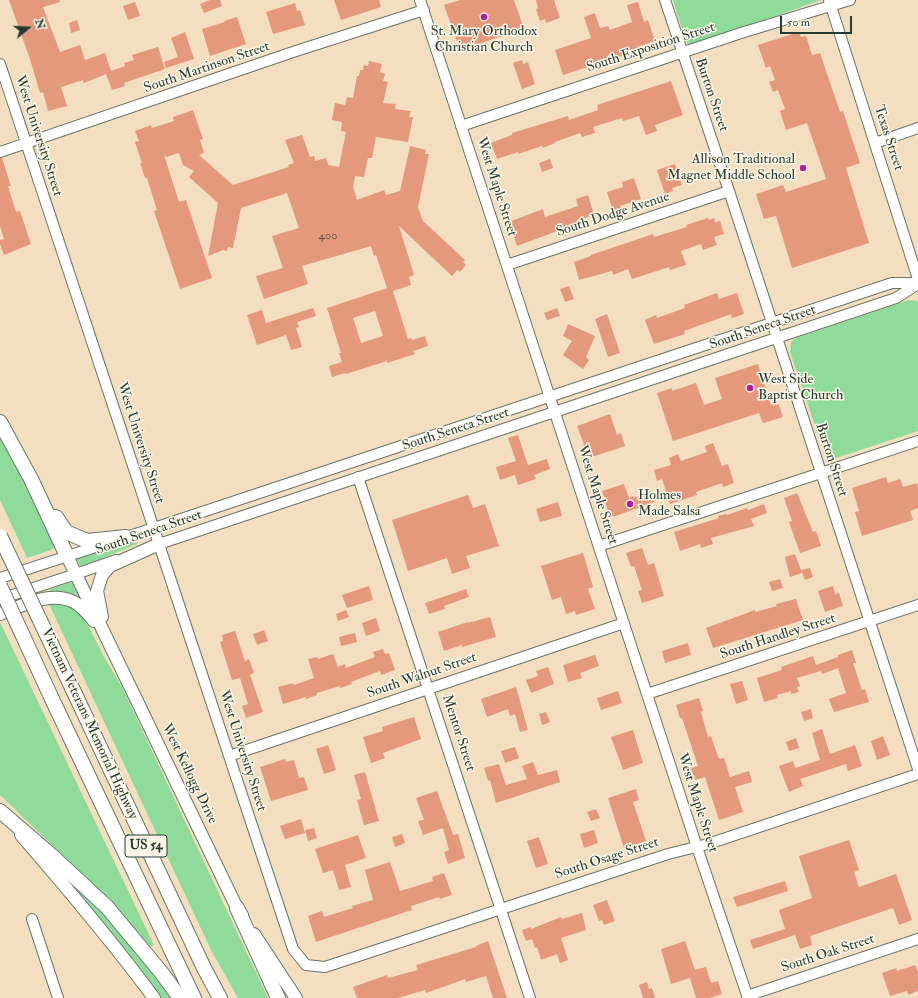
<!DOCTYPE html>
<style>
body{margin:0}
#map{position:relative;width:918px;height:998px;overflow:hidden;background:#f3dec0;font-family:"IM FELL Double Pica",serif}
canvas{display:block}
.north{position:absolute;left:8px;top:8px;width:40px;height:40px;-webkit-text-stroke:3px #fcf5e5;paint-order:stroke;rotate:72deg;font-size:11px;font-weight:700;line-height:16px;text-align:center;color:#1f3d34}
.north::after{content:'';display:block;margin:auto;width:14px;height:18px;background:#1f3d34;clip-path:polygon(50% 0,100% 100%,50% 72%,0 100%)}
.scale{position:absolute;left:780px;top:16px;width:72px;height:18px;box-sizing:border-box;border:2px solid #1f3d34;border-top:0;padding-left:5px;font-size:12px;line-height:14px;white-space:nowrap;color:#1f3d34;-webkit-text-stroke:3px #fcf5e5;paint-order:stroke}
</style>
<div id="map">
<canvas width="918" height="998"></canvas>
<div class="north">N</div>
<div class="scale">50 m</div>
</div>
<script>
const ctx = document.querySelector('canvas').getContext('2d');
ctx.lineJoin = 'round';
function fillPath(path, color) { ctx.fillStyle = color; ctx.fill(path, 'evenodd'); }
function trace(path, color, width, dash) { ctx.strokeStyle = color; ctx.lineWidth = width; ctx.lineCap = dash ? 'butt' : 'round'; ctx.setLineDash(dash || []); ctx.stroke(path); }
function drawText(font, color, halo, rows, align = 'center') {
  ctx.font = font + ' "IM FELL Double Pica",serif'; ctx.lineWidth = 3; ctx.setLineDash([]); ctx.textBaseline = 'middle'; ctx.strokeStyle = halo; ctx.fillStyle = color; for (const [text, x, y, turn = 0] of rows) {
    ctx.save(); ctx.translate(x, y); ctx.rotate((+turn || 0) * Math.PI / 180); ctx.textAlign = isNaN(turn) ? turn : align; if (halo) ctx.strokeText(text, 0, 0); ctx.fillText(text, 0, 0); ctx.restore();
  }
}
fillPath(new Path2D(`
 M673,0H821L697,44L691,45L686,42Z
 M909,300L917,301L918,303V431L830,460L825,455L790,352L791,342L796,338Z
 M0,436L17,464L57,546L51,550L27,558L0,500Z
 M137,542L138,543L137,544L81,567L76,558L92,552Z
 M72,582L75,583L79,593L78,596L63,591L51,592L50,589Z
 M63,602L82,613L103,655L122,687L268,998H238L211,950L49,604Z
 M0,622L154,945L151,947L105,896L0,795Z
 M72,883L118,929L173,998H160L147,980L70,884Z`), '#8fdc9a');
fillPath(new Path2D(`
 M9,0H60V2L43,7L60,52L80,45L85,60L105,53L111,71L125,66L124,63L134,60L132,55L158,47L165,69L124,83L125,86L112,90L106,74L84,83L83,80L61,87L67,106L48,111L43,92L40,93L30,59Z
 M210,0H220L222,6L204,13L200,4Z
 M334,0H379L381,7L341,20Z
 M460,0H514L524,29L460,50L444,5Z
 M536,0H554L560,18L546,23L545,19L540,21L536,9L538,8Z
 M135,2L140,16L128,20L123,6Z
 M638,2L644,22L648,20L655,41L637,47L638,49L619,57L563,75L555,50L591,38L584,17L595,13L600,28L608,26L610,30L632,22L627,5Z
 M295,3L297,11L300,10L305,25L273,34L266,12Z
 M237,17L246,44L210,56L202,29L225,22L224,21Z
 M77,20L80,30L71,33L69,23Z
 M185,32L194,59L166,68L164,62L178,57L171,38Z
 M799,32L801,37L806,36L812,55L820,53L840,112L843,111L860,163L846,168L869,243L792,268L776,216L764,219L756,194L783,185L786,192L826,179L807,123L786,130L780,111L785,109L778,90L773,92L769,82L775,80L770,66L766,68L758,45Z
 M522,60L523,64L528,62L535,84L522,89L513,63Z
 M369,61L382,64L380,72L385,74L383,81L388,82L383,103L396,104L395,109L411,111L409,117H413L408,142L376,137L372,158H368L364,177L355,176L353,187L357,200L384,190L386,195L400,191L410,146L426,150L425,154H429L418,207L423,221L465,260L463,262L466,265L460,272L457,270L452,276L399,226L414,275L409,277L411,285L393,291L408,339L411,338L412,340L425,336L428,346L413,351L415,354L387,363V361L346,374L345,373L332,377L329,366L342,362L339,353H341L327,308L387,288L376,255L374,256L371,246L302,266L308,284L264,299L256,276L283,268L272,236L299,228L287,193L241,208L233,248L228,247L227,251L223,250L208,256L218,203L189,177L194,171L183,165L179,153L166,157L164,155L179,202L186,200L212,278L180,289L154,211L157,210L147,178H145L140,163H142L135,142L139,141L135,131L151,125L152,128L174,121L173,117L193,110L203,139L200,140L204,153L199,155L233,185L289,167L288,165L294,163L285,140L302,135L310,157L314,156L315,161L326,158L328,165L339,167L346,132L341,131L342,122L332,120L335,103L345,105L347,97L353,98L357,76H359L360,70H363L364,65L368,66ZM375,311L383,336L361,343L353,318Z
 M671,81L683,115L655,125L657,131L646,135L639,116L623,121L622,118L593,127L595,133L582,137L580,133L555,142V143L543,148L542,146L518,154V152L497,159L491,143L512,135V133L568,116L569,120L598,110L597,105Z
 M0,158H2L11,186H8L16,212L20,211L31,244L4,255L0,244V240L4,239L0,226Z
 M550,159L553,168L542,172L539,163Z
 M675,164L682,185L672,188L673,191L665,194L657,170Z
 M634,178L641,199L620,206L621,208L613,211L607,192L623,187L622,182Z
 M588,195L594,215L578,220L579,223L517,246L509,222L543,209L545,217L578,206L576,199Z
 M708,218L709,220L714,218L715,222L720,221L724,234L714,237L717,245L703,250L701,244L681,251L686,265L670,270L669,267L632,279L628,269L613,275L612,271L579,280L574,262L591,256V255L653,234L654,237L687,227L686,225Z
 M569,286L574,299L565,302L560,289Z
 M717,293L719,299L737,293L744,314L732,318L731,314L684,331L685,334L654,344L645,320L656,315L657,318L685,308L684,305Z
 M313,308L316,316L297,322L299,327L296,328L302,347L291,350L286,335L257,345L247,315L262,310L266,323Z
 M557,308L560,316L547,320L544,313Z
 M607,314L620,353L608,357L595,319Z
 M568,324L595,336L586,357L589,360L583,369L563,355L572,341L563,336Z
 M758,364L771,405L778,403L783,417L763,423L759,413L673,441L657,393L672,388V391L696,383L704,405L722,399L715,378Z
 M610,414L617,435L621,433L625,446L589,458L577,426Z
 M518,435L528,465L547,459L550,469L534,475L536,479L518,485L515,475L500,480L496,467L516,461L508,438Z
 M713,443L722,466L728,464L734,483L723,487L722,483L696,492L697,495L670,504L662,479L657,481L654,470L671,465L669,458L678,454L681,461L707,452L705,446Z
 M886,477L888,483L900,479L903,487L917,483L918,487V508L910,511L913,520L862,536L855,512L859,511L852,488Z
 M624,484L629,498L633,496L634,498L650,492L654,502L610,518L602,491Z
 M797,493L813,532L816,531L821,546L800,553L789,522L792,521L784,498Z
 M468,495L473,508L485,504L499,546L466,556L470,568L452,574L447,558L408,571L392,520Z
 M558,502L562,516L540,522L536,509Z
 M764,504L767,513L751,519L754,526L711,538L713,544L701,548L700,544L680,551L674,532L719,518L718,516L726,514L727,515L747,508L748,510Z
 M642,548L648,565L654,563L664,596L642,603L638,591L642,590L634,566L631,567L626,553Z
 M583,553L593,587L588,589L595,609L576,615L575,611L566,614L561,597L552,600L541,566Z
 M795,554L802,573L790,577L785,557Z
 M810,568L813,577L805,580L801,570Z
 M780,579L783,588L772,591L769,582Z
 M369,586L373,600L347,608L342,595Z
 M833,586L835,594L839,593L843,606L825,612L818,591Z
 M466,589L469,597L444,606L445,609L429,614L425,603Z
 M796,599L803,620L713,648L706,628L755,610V612L777,606L776,604Z
 M346,610L349,617L338,621L336,614Z
 M490,617L496,637L462,647V645L444,651L438,632L468,622V623Z
 M376,618L380,631L366,636L362,623Z
 M264,630L268,641L257,645L253,634Z
 M235,631L245,661L249,659L254,673L250,675L263,712L246,718L242,706L248,704L240,678L232,680L220,642L223,641L222,635Z
 M355,633L357,642L341,646L339,637Z
 M688,643L691,655L665,663L662,651Z
 M383,649L385,654L389,653L395,670L381,675L380,671L351,682L352,684L340,688V686L317,693V695L306,699V697L283,704L278,687L293,683L294,685L314,678L308,659L317,657L318,659L333,654L338,667L345,664L346,668L375,657L373,652Z
 M852,650L856,663H853L862,690L865,689L869,702L834,712L829,699L846,693L838,668L822,674L821,671L797,678L800,686L797,687L799,692L791,694V691L777,695L778,698L764,702L757,678L782,670L781,667L813,656L816,665L838,657V655Z
 M595,655L599,666L580,673L582,678L568,682L563,665Z
 M548,667L554,684L531,693L526,680L538,676L536,671Z
 M742,681L748,700L736,704L730,684Z
 M516,687L528,730L520,732L515,714L510,716L508,709L487,717L481,699Z
 M618,691L622,703L601,710L597,698Z
 M699,698L703,711L701,712L708,737L711,736L719,759L724,758L730,777L749,771L752,782L735,787L743,812L719,820L705,777L695,780L691,768L698,766L682,718H680L676,705Z
 M811,709L813,718L804,721L801,712Z
 M546,712L550,722L542,725L539,714Z
 M414,717L421,739L383,753L385,758L371,763L363,737L383,731L382,727Z
 M822,729L830,754L855,745L862,766L848,771L846,764L800,779L803,786L789,792L779,766L793,761L795,768L820,760L812,733Z
 M633,730L643,763L623,770L611,737Z
 M883,736L890,755L877,760L871,741Z
 M796,738L799,748L789,751L786,742Z
 M328,745L336,770L324,774L316,749Z
 M515,747L519,758L505,763L501,751Z
 M285,759L286,762L294,760L299,778L304,777L308,790L271,801L260,767Z
 M533,762L538,775L557,770L560,782L496,803L490,780L488,781L484,768L499,764L506,785L527,779L522,766Z
 M365,772L379,821L364,825L357,800L361,799L354,775Z
 M636,789L639,800L633,802L646,841L624,848L608,798Z
 M437,791L453,835L458,834L465,858L448,864L444,852L449,850L443,828L423,835L418,821L424,820L416,798Z
 M596,809L600,818L591,821L587,812Z
 M301,819L305,833L285,839L280,826Z
 M314,828L317,838L308,841L305,830Z
 M594,830L598,843L584,848L580,834Z
 M402,834L405,843L395,847L392,837Z
 M358,835L366,858L345,865L351,887L339,890L333,870L323,873L315,849Z
 M539,837L548,864L536,868L527,841Z
 M849,840L859,870L854,872L859,887L896,874L912,920L899,925L893,908L810,936L812,945L800,949L795,935L753,949L750,940L785,929L779,910L812,898L799,856Z
 M390,862L400,891L433,881L432,877L444,873L452,895L440,899L439,897L411,906L412,910L316,942L308,916L322,911L324,917L353,908L352,906L373,900L365,870Z
 M785,881L788,891L737,907L733,897Z
 M607,900L615,921L604,925L602,920L599,921L593,905Z
 M582,913L586,930L561,938L568,960L560,963L557,954L541,960L537,947L535,948L532,939L526,941L522,930L531,927V929L561,917L562,919Z
 M488,941L507,998H493L486,976L466,982L465,979L426,993L425,990L398,998H357L353,987L387,975L388,978L418,970L416,965L476,947V946Z
 M685,941L695,970L706,967L711,983L718,981L722,994L710,998H696L690,978L671,984L661,949Z
 M915,965L918,972V991L908,995L907,991L890,996L882,973L896,968L897,971Z
 M647,982L649,989L652,988L655,998H643L639,985Z`), '#e4997d');
const minor = new Path2D(`
 M420,0L697,847L748,998
 M665,0L729,191L918,769
 M829,0L918,279
 M0,64L293,949L306,965L325,967L668,854L708,844L918,774
 M461,126L741,33L850,0
 M875,143L918,128
 M0,152L296,51L424,10
 M507,265L729,191
 M358,477L530,998
 M153,546L896,298L918,284
 M599,546L918,441
 M0,578L154,528L892,283H918
 M0,599L76,574L116,560
 M647,694L918,605
 M229,756L624,623
 M32,919L58,998
 M747,996L918,939`);
const major = new Path2D(`
 M67,556L237,908L242,915
 M0,614C22,606 51,590 74,602C82,606 88,614 94,621
 M102,617L97,591L102,575L110,566L159,544
 M21,835C67,888 112,941 154,998
 M254,934L296,998`);
const highway = new Path2D(`
 M0,422L31,479L67,556
 M56,517L66,532L87,541L126,537
 M74,692L204,968L220,998
 M52,699L194,998
 M0,811L51,855L107,907L161,972L180,998
 M237,908L278,998`);
trace(minor, '#697565', 12);
trace(major, '#697565', 14);
trace(highway, '#697565', 16);
trace(minor, '#fff', 10);
trace(major, '#fff', 12);
trace(highway, '#fff', 14);
const highwayBridge = new Path2D(`
 M0,536L74,692
 M0,586L52,699`);
trace(highwayBridge, '#697565', 16, []);
trace(highwayBridge, '#fff', 14);
for (const [x, y, r, color] of [
 [484,17,4,"#b5179e"],
 [803,168,4,"#b5179e"],
 [750,388,4,"#b5179e"],
 [630,504,4,"#b5179e"]
]) { const dot = new Path2D(); dot.arc(x, y, r, 0, 2 * Math.PI); ctx.fillStyle = color; ctx.fill(dot); trace(dot, '#fcf5e5', 1.5); }
drawText('12px', '#505446', null, [
 ["400",328,236]
]);
for (const [x, y, w] of [
 [146,846,42]
]) { const box = new Path2D(); box.roundRect(x - w / 2, y - 11, w, 22, 3); ctx.fillStyle = '#fcf5e5'; ctx.fill(box); trace(box, '#1f3d34', 1); }
drawText('bold 13px', '#1f3d34', null, [
 ["US 54",146,846]
]);
drawText('14px', '#1f3d34', '#fcf5e5', [
 ["St. Mary Orthodox",484,32,"center"],
 ["Christian Church",484,48,"center"],
 ["Allison Traditional",795,160,"right"],
 ["Magnet Middle School",795,176,"right"],
 ["West Side",758,380],
 ["Baptist Church",758,396],
 ["Holmes",638,496],
 ["Made Salsa",638,512]
], 'left');
drawText('14px', '#1f3d34', '#fcf5e5', [
 ["South Exposition Street",651,48,-18],
 ["South Martinson Street",207,68,-19],
 ["Burton Street",711,95,71],
 ["West University Street",38,136,72],
 ["Texas Street",888,138,72],
 ["West Maple Street",496,187,72],
 ["South Dodge Avenue",613,215,-18],
 ["South Seneca Street",763,328,-19],
 ["South Seneca Street",456,430,-18],
 ["West University Street",140,443,72],
 ["Burton Street",831,460,72],
 ["West Maple Street",597,495,72],
 ["South Seneca Street",149,533,-19],
 ["South Handley Street",778,637,-18],
 ["South Walnut Street",422,676,-19],
 ["Vietnam Veterans Memorial Highway",89,724,65],
 ["Mentor Street",458,733,72],
 ["West University Street",242,751,72],
 ["West Kellogg Drive",189,774,64],
 ["West Maple Street",697,803,72],
 ["South Osage Street",607,859,-18],
 ["South Oak Street",828,954,-18]
]);
</script>
